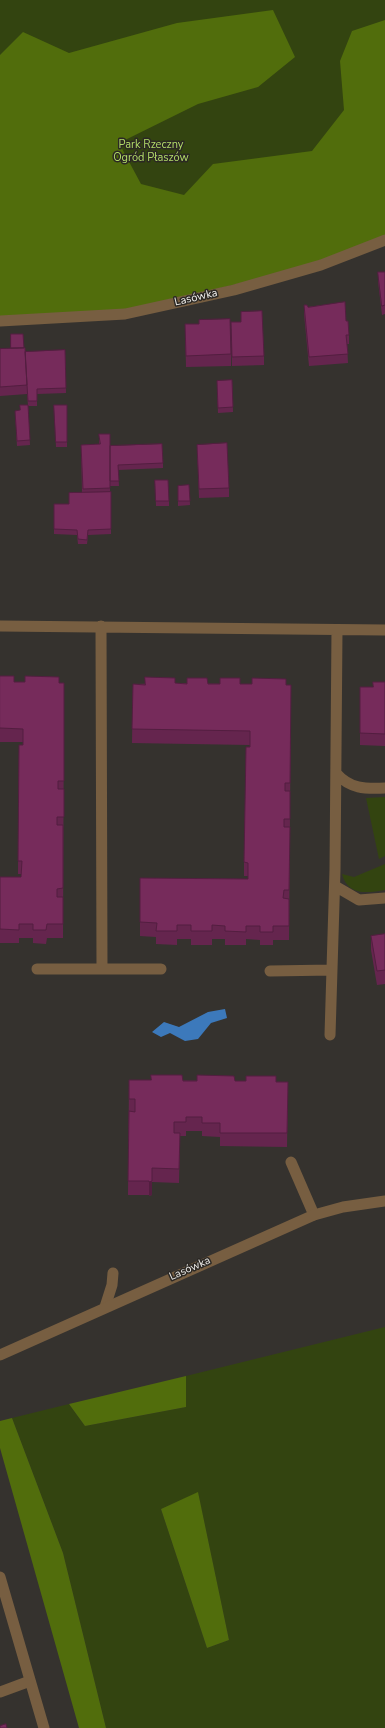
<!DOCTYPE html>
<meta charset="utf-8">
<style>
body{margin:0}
canvas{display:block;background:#35322e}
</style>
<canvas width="385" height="1728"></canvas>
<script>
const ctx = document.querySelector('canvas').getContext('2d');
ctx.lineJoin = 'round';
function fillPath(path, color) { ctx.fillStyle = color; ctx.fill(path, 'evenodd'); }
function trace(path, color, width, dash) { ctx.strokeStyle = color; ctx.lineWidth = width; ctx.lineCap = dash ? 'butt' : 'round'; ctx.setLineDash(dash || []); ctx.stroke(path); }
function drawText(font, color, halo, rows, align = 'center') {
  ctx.font = font + ' "Nunito Sans",sans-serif'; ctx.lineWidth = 3; ctx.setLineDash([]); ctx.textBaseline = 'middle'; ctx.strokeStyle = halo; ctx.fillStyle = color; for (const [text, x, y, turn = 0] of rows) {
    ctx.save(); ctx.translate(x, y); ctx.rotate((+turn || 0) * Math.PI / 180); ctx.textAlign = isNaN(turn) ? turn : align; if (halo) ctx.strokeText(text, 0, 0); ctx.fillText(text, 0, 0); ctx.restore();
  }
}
fillPath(new Path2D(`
 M0,0H385V236L0,319Z
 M385,797V856L379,859L366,798Z
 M385,864V890C367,893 348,896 342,874L354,877Z
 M385,1327V1728H106L63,1553L12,1418L69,1404L85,1426L186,1407V1376ZM198,1493L229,1640L207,1648L161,1509Z`), '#334410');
fillPath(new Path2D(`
 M273,10L295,57L258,87L198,104L119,143L141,184L184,195L213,164L312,151L344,110L340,61L352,31L385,20V236L321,263L125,312L0,319V55L23,32L69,53L177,23Z
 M186,1376V1407L85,1426L69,1404Z
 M12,1418L63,1553L106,1728H79L0,1448V1421Z
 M198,1492L229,1640L207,1648L161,1509Z`), '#516d0c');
fillPath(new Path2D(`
 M225,1009L227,1018L211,1023L198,1039L185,1041L170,1033L161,1037L152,1032L164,1022L179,1027L208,1012Z`), '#3c79bb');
trace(new Path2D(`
 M0,626L385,630
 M101,626L102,969
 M336,773C350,789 365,789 385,788
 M335,886L359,900L385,898
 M37,969H161
 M270,971L332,970
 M330,1035L335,870L337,630
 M291,1162L314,1215
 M105,1307L112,1285L113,1273`), '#775e41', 11);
trace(new Path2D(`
 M0,321L125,314L234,290L321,265L385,240
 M0,1355L314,1215L343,1207L385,1201
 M0,1577L44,1728
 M0,1692L30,1681`), '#775e41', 11);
fillPath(new Path2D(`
 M378,272H385V314L382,315L378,281Z
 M304,305L308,307L346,321L349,335V344H347L348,363L309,366L304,314Z
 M185,324H199L231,354V366L186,367Z
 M231,331L264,356V365L232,366Z
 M24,348L25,352L65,350L66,393L37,394V406H28L30,445L17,446L15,411L20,410L28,405L27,394L0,396V349Z
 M232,380L233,412L218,413L217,381Z
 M54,405H67V447H56Z
 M99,434H110V492H111V534L88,535L87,544H78L77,535L54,534V504H69L82,493L81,445L99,444Z
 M197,445L229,488V497L199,498Z
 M110,446L163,463V468L118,470L119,486H110Z
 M155,480L169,501V506H156Z
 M189,485L190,505L178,506V486Z
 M0,676L14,682L64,683L63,938H47L46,944L33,943V938H19V943H0V877H21V874H18L19,745H23V742H0Z
 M385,682V746L360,745V687H373Z
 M175,683L291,685L289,940H273V945H260V940L246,939V945H225V939H212V945H191V939H177V945L156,944V937L140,936V878L248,879V876H244V862L250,745L132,743L133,684Z
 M385,934V984L377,985L371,950V936Z
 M129,1080L235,1081L288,1082L287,1147L220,1146V1137L202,1136V1131H186V1136H180L179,1183L152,1182V1195L149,1196V1195H128Z`), '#65254e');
fillPath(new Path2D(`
 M152,1181V1195L149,1196V1182Z`), '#531e40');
const building = new Path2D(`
 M378,272H385V305L382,306Z
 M345,302L346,321H348L349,335H346L348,354L309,357L304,305H307L308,307Z
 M262,311L264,356L232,357L231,322H241V312Z
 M230,319L231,354L186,356L185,324H199V320Z
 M11,334H23L24,348H11Z
 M25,348L27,385L0,387V349Z
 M65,350L66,388L37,389V401H28L25,352Z
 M232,380L233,407L218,408L217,381Z
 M20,405H28L30,440L17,441L15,411L20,410Z
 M54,405H67V442H56Z
 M99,434H110V488L83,489L81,445L100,444Z
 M227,443L229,488L199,489L197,445Z
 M162,444L163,463L118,465L119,481H110V446Z
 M155,480H168L169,501H156Z
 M189,485L190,501H178V486Z
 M111,492V529L88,530L87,540L78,539L77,530L54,529V504H69V493Z
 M0,676H14V682H25V676L59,677V683H64V781H58V789H64V817H57V825H63V888L57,889V897H63V924H47L46,930H33V924H19V930L0,929V877H21L22,861H18L19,745H23V729L0,728Z
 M145,677L175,678V683L187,684V678H207L208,684H220V678H240V684H252V678L286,679V685H291L290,783H285V791H290V819H284V827H290L289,890H284L283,898L289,899V926H273V932H260V926H246V932L225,931V926L212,925V931H191V925H177V931H156L157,923L140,922V878L248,879V863L244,862L246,747H250V731L132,729L133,684L145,685Z
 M373,682H385V734L360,733V687H373Z
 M385,934V970L377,971L371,936Z
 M151,1075H182L183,1081H197V1075L234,1076L235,1081H246V1076H276V1082H288L287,1133H220V1123H202V1117H186V1122H174V1133H180L179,1169L152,1168V1181L149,1182V1181H128L129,1111L135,1112V1099H129V1080H151Z
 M6,1724L7,1728H0V1726Z`);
fillPath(building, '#762b5b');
trace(building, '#531e40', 1);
drawText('11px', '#b2db68', '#2b2824', [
 ["Park Rzeczny",151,145],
 ["Ogród Płaszów",151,158]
]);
drawText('11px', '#f1efec', '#2b2824', [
 ["Lasówka",196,298,-13],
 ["Lasówka",190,1269,-24]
]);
</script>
